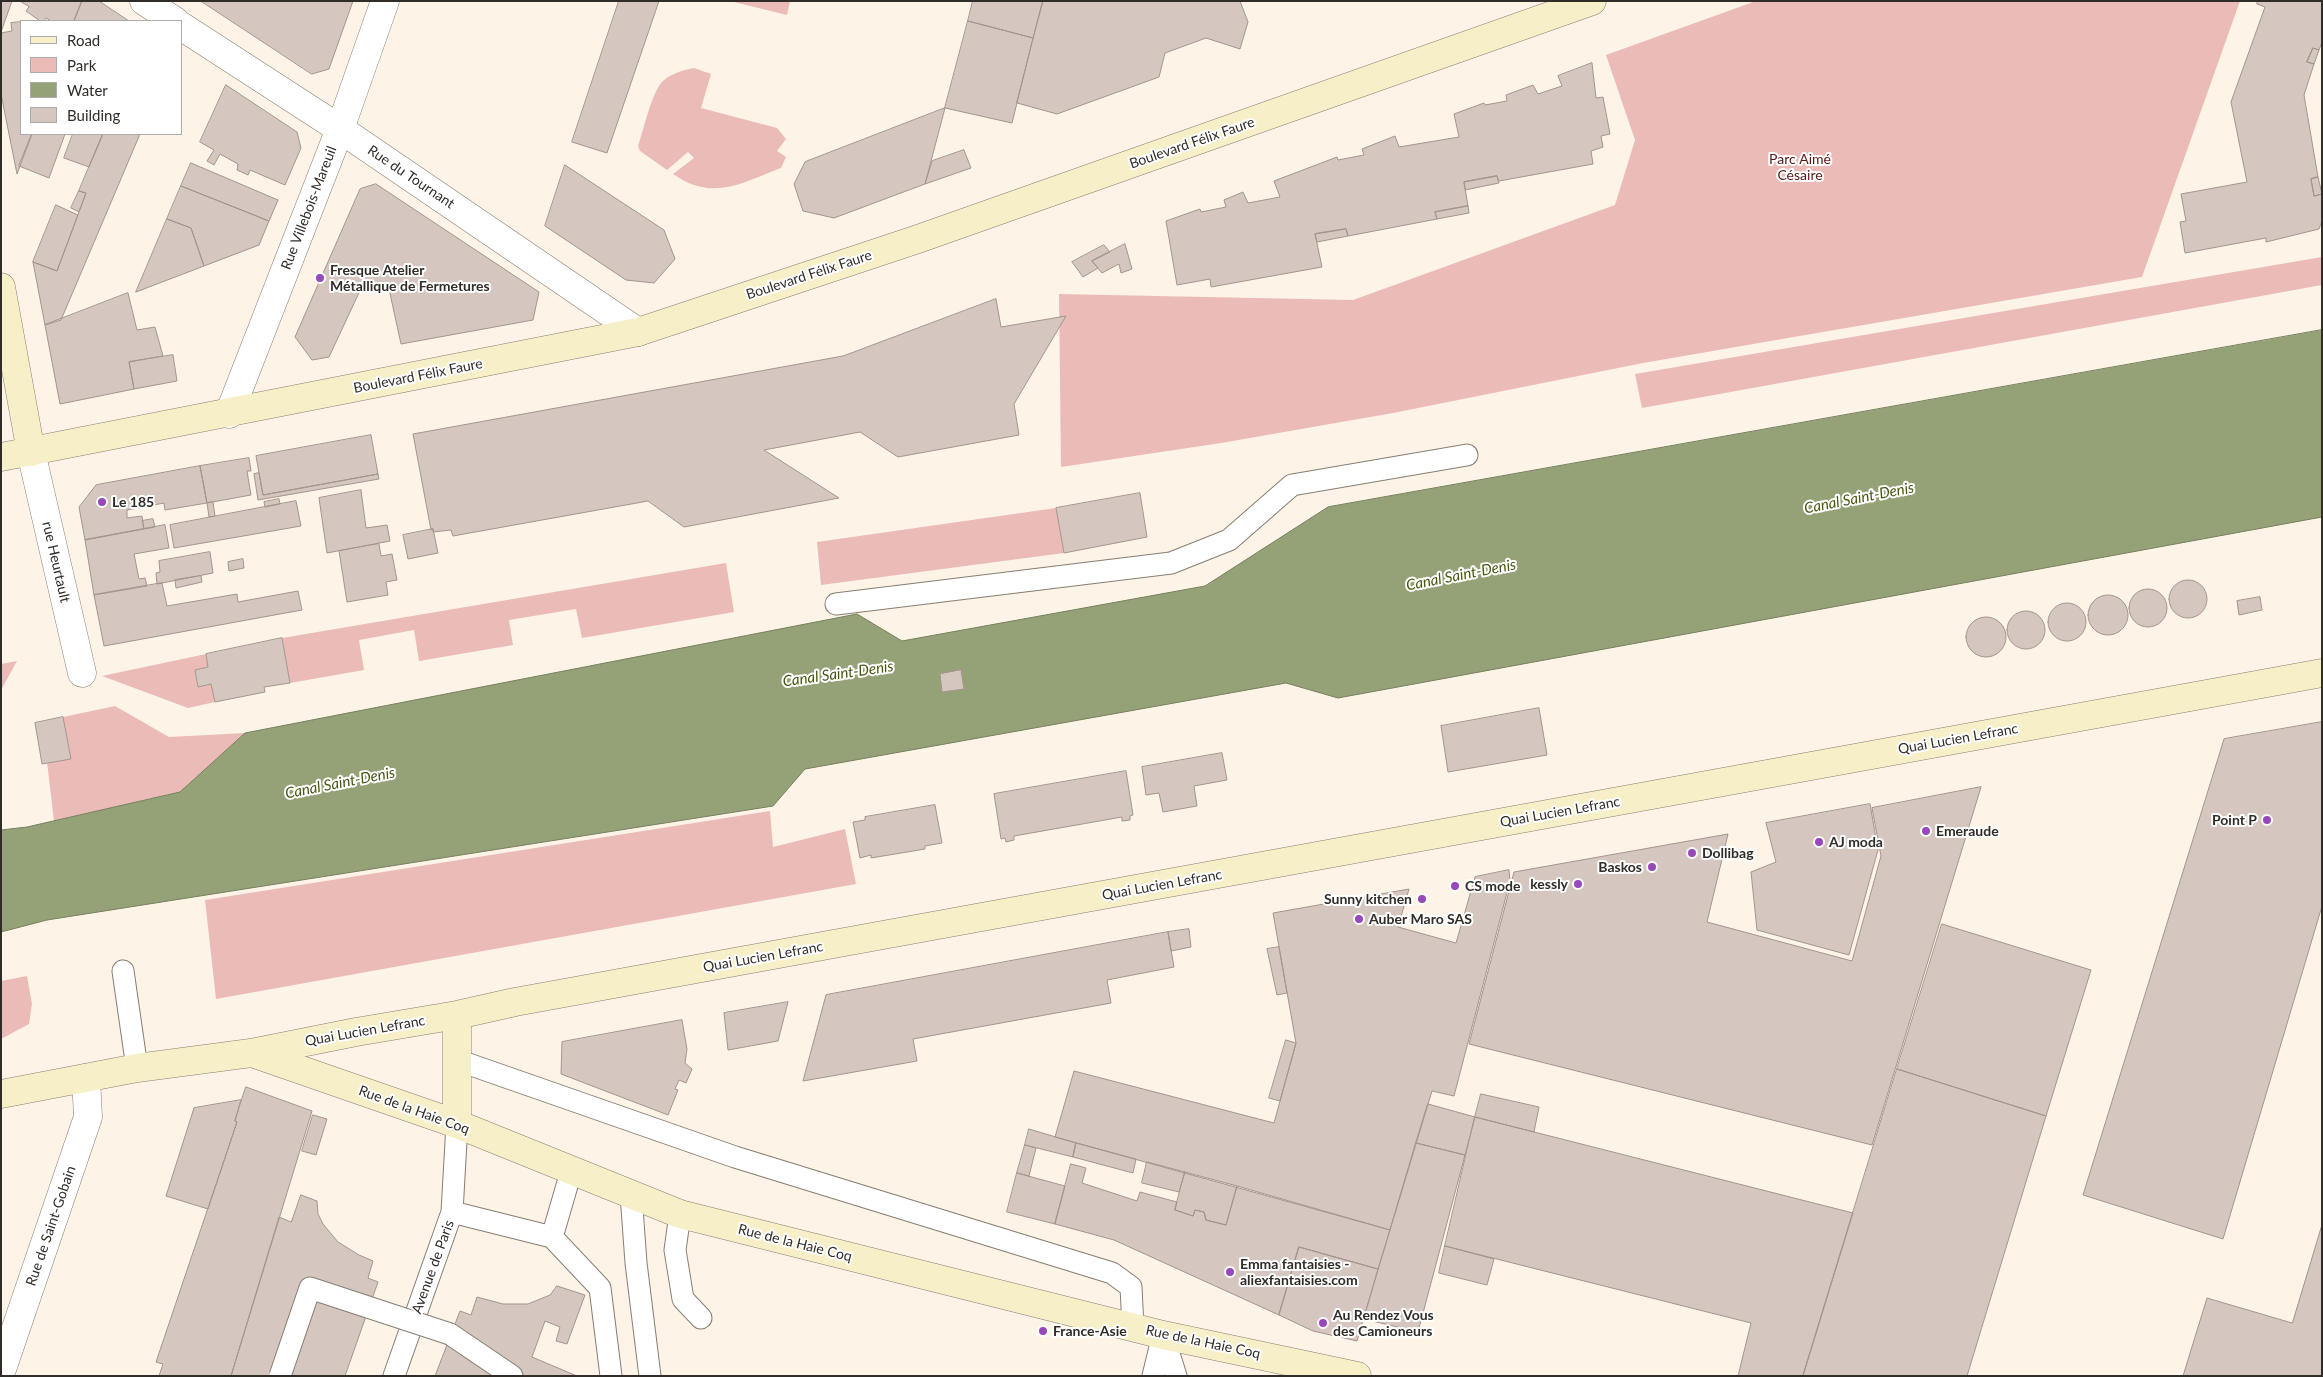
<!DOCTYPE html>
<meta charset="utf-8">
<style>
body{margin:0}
#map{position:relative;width:2323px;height:1377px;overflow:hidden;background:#fdf3e7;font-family:Lato,sans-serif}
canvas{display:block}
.frame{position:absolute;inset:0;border:2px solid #302c27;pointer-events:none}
.legend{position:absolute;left:20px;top:20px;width:162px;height:115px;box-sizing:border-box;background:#fff;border:1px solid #acaba9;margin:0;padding:6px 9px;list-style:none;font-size:15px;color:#302c27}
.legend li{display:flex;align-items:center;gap:10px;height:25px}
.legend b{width:25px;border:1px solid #acaba9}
</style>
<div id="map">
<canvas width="2323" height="1377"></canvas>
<div class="frame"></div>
<ul class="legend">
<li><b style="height:6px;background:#f7efc7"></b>Road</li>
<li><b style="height:14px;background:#ebbcb7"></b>Park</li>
<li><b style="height:14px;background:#95a277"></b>Water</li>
<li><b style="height:14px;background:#d5c6bf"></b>Building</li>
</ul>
</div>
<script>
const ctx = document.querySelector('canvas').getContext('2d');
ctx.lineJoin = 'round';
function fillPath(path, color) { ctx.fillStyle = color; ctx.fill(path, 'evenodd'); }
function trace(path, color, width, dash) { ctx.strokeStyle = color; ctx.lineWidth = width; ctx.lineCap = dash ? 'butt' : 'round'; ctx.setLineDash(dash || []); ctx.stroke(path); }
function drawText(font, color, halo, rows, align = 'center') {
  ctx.font = font + ' Lato,sans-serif'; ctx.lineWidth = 4; ctx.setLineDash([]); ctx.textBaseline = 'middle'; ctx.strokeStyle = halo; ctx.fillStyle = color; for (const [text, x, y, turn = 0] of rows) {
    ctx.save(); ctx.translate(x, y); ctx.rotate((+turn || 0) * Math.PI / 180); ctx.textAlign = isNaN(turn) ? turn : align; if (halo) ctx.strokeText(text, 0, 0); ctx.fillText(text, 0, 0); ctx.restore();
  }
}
fillPath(new Path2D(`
 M730,1H790L787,15Z
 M1756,1H2240L2142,277L1643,363L1393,413L1221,443L1061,467L1059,294L1353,300L1615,205L1635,140L1606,55Z
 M694,68L711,74L701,108L777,128L786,139L777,151L786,157L781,168C741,183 713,202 673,174L694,158L688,152L667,170L640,151L638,146C644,129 652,90 664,80C673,73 683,70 694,68Z
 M2322,257V285L1642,408L1635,374Z
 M1056,508L1064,553L821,585L817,542Z
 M726,563L734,612L582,638L576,609L509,620L513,645L419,661L414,630L359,640L364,670L290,683L282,638Z
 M206,654L208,667L195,670L198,687L211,684L215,702L188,708L102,676Z
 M17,661L1,690V664Z
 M115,706L169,737L245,733L180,792L54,821L47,762L71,758L63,717Z
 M770,811L773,847L845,829L856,884L216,999L205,900Z
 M27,976L32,1004L29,1024L1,1039V981Z`), '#ebbcb7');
const water = new Path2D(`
 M2322,330V517L1338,698L1286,683L805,769L773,806L47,920L1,932V830L27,827L180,792L245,733L857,614L902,641L1205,586L1328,507Z`);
fillPath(water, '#95a277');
trace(water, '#777f5f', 1);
const building = new Path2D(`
 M1,1H12L1,32Z
 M20,1H82L74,21H51L46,18L44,21H40L26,11L29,7Z
 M82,1H99L129,21H74Z
 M201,1H353L329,69L312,74Z
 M619,1H659L607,153L572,142Z
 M973,1H1043L1033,38L968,21Z
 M1043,1H1240L1248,22L1240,49L1206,38L1165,53L1159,77L1057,114L1017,103Z
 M2258,1H2322V42L2319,50L2313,48L2307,62L2314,64L2304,95L2318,177L2311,179L2314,196L2322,194V221L2319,229L2266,242V238L2185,253L2180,222L2186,221L2181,194L2247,182L2231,102L2265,7L2257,4Z
 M968,21L1033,38L1012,123L945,108Z
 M21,22V134H32L17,174L1,94V33L12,31L11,23Z
 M2313,48L2319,50L2314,64L2307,62Z
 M1592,63L1596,98L1603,97L1610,134L1601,136L1603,147L1591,151L1593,164L1499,181L1497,176L1464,182L1468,206L1435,212L1437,219L1348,236L1346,229L1315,234L1322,267L1211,287L1210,279L1177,285L1166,221L1200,209L1201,212L1226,207L1224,200L1243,192L1248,203L1280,197L1274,181L1337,157L1338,160L1364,155L1362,149L1395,136L1399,147L1459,137L1454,114L1484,103L1485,105L1507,101L1506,95L1533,85L1538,94L1562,86L1558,76Z
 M226,85L297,132L301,148L285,185L250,170L248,175L237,170L238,164L220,154L214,165L207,161L214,150L200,142Z
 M945,108L925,184L834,218L803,211L794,184L805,162Z
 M32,134H65L49,178L19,166Z
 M73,134H103L89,167L64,158Z
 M103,134H140L61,320L45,325L33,262L57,271L86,193L79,191Z
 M964,150L971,168L925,184L932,161Z
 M191,163L278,200L269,221L181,186Z
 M565,165L664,230L675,259L654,283L626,280L545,226Z
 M1497,176L1499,183L1465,190L1464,182Z
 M2318,177L2322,194L2314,196L2311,179Z
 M376,184L539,292L533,320L401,344L389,289L364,282L329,357L312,360L295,337L360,189Z
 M181,186L269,221L259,245L204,266L191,228L167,219Z
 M79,191L86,193L79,212L71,208Z
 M56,205L78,215L57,271L33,262Z
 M1468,206L1469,213L1437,219L1435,212Z
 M167,219L191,228L204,266L136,292Z
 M1346,229L1348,236L1317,242L1315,234Z
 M1125,244L1132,269L1121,273L1119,264L1102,273L1092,261Z
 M1104,245L1110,252L1092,261L1098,268L1083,277L1072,262Z
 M128,293L137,330L155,327L163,356L129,362L134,389L60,404L45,325Z
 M996,299L1001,327L1066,316L1014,404L1019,435L898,457L860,432L764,450L839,498L684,527L648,501L453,536L451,530L433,532V529L431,530L413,434L843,356Z
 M173,355L177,381L134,389L129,362Z
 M371,435L378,474L263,495L256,456Z
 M249,458L251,471H247L251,495L207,503L200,466Z
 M200,466L207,503L165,510L164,503L127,510V518L142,516L144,529L85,540L79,507L96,485Z
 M259,473L263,495L378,474L379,479L258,500L254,474Z
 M361,490L366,528L387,525L390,541L327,553L319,498Z
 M1140,493L1147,537L1064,553L1056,508Z
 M279,499L280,504L265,507L264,502Z
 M296,501L301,526L174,548L170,525Z
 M213,502L215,516L209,517L207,503Z
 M153,519L155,527L144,529L142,521Z
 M165,525L169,548L134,554L139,579L145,578L147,586L94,595L85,540Z
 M433,529L438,553L408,559L403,535Z
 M379,544L381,556L392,554L397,580L386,582L388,595L347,602L339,551Z
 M210,552L213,573L157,584L156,573L160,572L159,561Z
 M243,559L244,568L229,571L228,562Z
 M201,576L202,582L176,588L175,580Z
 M2169 599a19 19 0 1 1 38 0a19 19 0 1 1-38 0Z
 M162,583L167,606L237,594L238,602L298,591L302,610L104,646L94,595Z
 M2129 608a19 19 0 1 1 38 0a19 19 0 1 1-38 0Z
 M2088 615a20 20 0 1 1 40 0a20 20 0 1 1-40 0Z
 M2260,597L2262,610L2239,615L2237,601Z
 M2048 622a19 19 0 1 1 38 0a19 19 0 1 1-38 0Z
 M2007 630a19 19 0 1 1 38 0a19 19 0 1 1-38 0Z
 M1966 637a20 20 0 1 1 40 0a20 20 0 1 1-40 0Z
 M282,638L290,683L264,687L265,692L215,702L211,684L198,687L195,670L208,667L206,654Z
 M961,670L964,689L942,692L940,674Z
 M1539,708L1547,755L1448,772L1441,726Z
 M63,717L71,759L42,764L35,723Z
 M2322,722V906L2223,1239L2083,1195L2224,739Z
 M1222,753L1227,780L1194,786L1197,806L1163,812L1159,793L1146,795L1142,767Z
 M1126,771L1133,815L1130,816V820L1122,821V817L1014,836V840L1006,842L1005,838L1001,839L994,794Z
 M1981,787L1872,1145L1469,1044L1514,872L1728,834L1707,922L1852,961L1881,856L1872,808Z
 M1870,804L1878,850L1849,955L1757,930L1751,872L1776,862L1766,823Z
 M935,805L942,843L925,846V849L871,858V855L860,858L853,822L865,820V817Z
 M1509,870L1510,881L1454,1096L1432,1091L1390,1230L1055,1137L1074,1071L1274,1123L1296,1043L1273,913L1409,889L1398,927L1456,943L1475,877Z
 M1942,924L2091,970L2046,1116L1897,1069Z
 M1189,929L1191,947L1171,951L1168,932Z
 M1168,932L1174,967L1107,980L1111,1003L913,1039L917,1061L803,1081L826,995Z
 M1279,947L1287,993L1277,995L1267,949Z
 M788,1002L778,1041L728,1050L724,1013Z
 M682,1020L687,1049L685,1063L692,1069L686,1083L679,1080L675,1089L678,1090L668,1115L561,1074L562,1042Z
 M1286,1040L1296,1043L1280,1101L1269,1098Z
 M1897,1069L2046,1116L1967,1376H1803Z
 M246,1087L312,1111L231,1376H159L163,1364L156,1362L237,1122L235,1121Z
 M1481,1094L1539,1107L1534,1132L1475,1117Z
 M241,1100L235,1121L237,1122L208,1209L166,1196L194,1108Z
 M1428,1104L1475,1117L1465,1155L1416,1143Z
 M313,1115L327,1119L316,1155L302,1151Z
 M1475,1117L1853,1213L1803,1376H1738L1751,1323L1445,1246Z
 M1029,1129L1076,1143L1073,1157L1025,1145Z
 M1076,1143L1136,1159L1133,1173L1073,1157Z
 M1416,1143L1465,1155L1418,1332L1364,1319Z
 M1025,1145L1036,1148L1029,1176L1017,1173Z
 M1147,1162L1185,1172L1179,1192L1142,1183Z
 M1071,1164L1086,1168L1082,1183L1137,1201L1140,1192L1177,1202L1175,1210L1193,1216L1195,1210L1204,1212L1206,1220L1226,1225L1237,1186L1390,1230L1378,1269L1299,1247L1279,1315L1114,1240L1055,1224Z
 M1185,1172L1237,1186L1226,1225L1206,1220L1204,1212L1195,1210L1193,1216L1175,1210Z
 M1017,1173L1065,1186L1055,1224L1007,1212Z
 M301,1195L317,1201L318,1214L323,1224L338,1242L359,1255L373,1261L368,1278L378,1282L345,1376H231L279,1217L291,1222Z
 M2322,1225V1376H2183L2207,1298L2292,1323Z
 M1445,1246L1494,1259L1487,1285L1439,1273Z
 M1299,1247L1378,1269L1357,1341L1313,1331L1279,1315Z
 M557,1286L585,1295L567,1344L556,1341L560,1327L545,1321L532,1357L577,1376H435L460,1311L471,1315L477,1297L503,1304H528L550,1295Z`);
fillPath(building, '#d5c6bf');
trace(building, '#a3958e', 1);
const lane = new Path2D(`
 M836,604L1171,563L1229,540L1292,485L1467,455
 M123,971L137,1068
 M457,1060L735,1157L1112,1273L1131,1287L1133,1327
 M631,1194L636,1263L650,1376
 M452,1212L552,1237L600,1288L611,1376
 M680,1214L675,1250L683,1299L701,1318
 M552,1237L571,1172
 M450,1334L512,1376
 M1163,1335L1176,1376
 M394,1376L452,1212L457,1124
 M1153,1376L1163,1335`);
const street = new Path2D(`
 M144,1L175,21
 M181,26L340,129L638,332
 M229,414L340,129L385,1
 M31,452L82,673
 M1,1372L88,1117L86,1078`);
const secondary = new Path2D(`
 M1,287L31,452
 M1,457L638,332L918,239L1592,1
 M457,1015V1124
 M252,1053L457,1124L680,1214L1163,1335L1357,1376
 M1,1094L137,1068L251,1053L356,1032L457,1015L515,1002L2322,673`);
trace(lane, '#877e73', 23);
trace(street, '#877e73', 29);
trace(secondary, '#877e73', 29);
trace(lane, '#fff', 21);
trace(street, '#fff', 28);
trace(secondary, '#f7efc7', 28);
const laneBridge = new Path2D(`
 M280,1376L310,1288L450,1334`);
trace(laneBridge, '#877e73', 23, []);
trace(laneBridge, '#fff', 21);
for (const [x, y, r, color] of [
 [320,278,5,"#9649ba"],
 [102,502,5,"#9649ba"],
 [2267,820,5,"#9649ba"],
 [1926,831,5,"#9649ba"],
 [1819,842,5,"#9649ba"],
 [1692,853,5,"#9649ba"],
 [1652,867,5,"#9649ba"],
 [1578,884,5,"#9649ba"],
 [1455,886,5,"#9649ba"],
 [1422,899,5,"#9649ba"],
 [1359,919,5,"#9649ba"],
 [1230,1272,5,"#9649ba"],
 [1323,1323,5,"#9649ba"],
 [1043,1331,5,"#9649ba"]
]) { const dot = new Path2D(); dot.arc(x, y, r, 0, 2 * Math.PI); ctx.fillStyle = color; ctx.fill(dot); trace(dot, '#fff', 2); }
drawText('14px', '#302c27', '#fff', [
 ["Boulevard Félix Faure",1192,143,-19],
 ["Rue du Tournant",411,177,34],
 ["Rue Villebois-Mareuil",309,208,-69],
 ["Boulevard Félix Faure",809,275,-18],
 ["Boulevard Félix Faure",418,376,-11],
 ["rue Heurtault",56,562,77],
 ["Quai Lucien Lefranc",1958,739,-10],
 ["Quai Lucien Lefranc",1560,812,-10],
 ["Quai Lucien Lefranc",1162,885,-10],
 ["Quai Lucien Lefranc",763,957,-10],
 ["Quai Lucien Lefranc",365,1031,-10],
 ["Rue de la Haie Coq",414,1110,20],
 ["Rue de Saint-Gobain",51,1226,-71],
 ["Rue de la Haie Coq",795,1243,14],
 ["Avenue de Paris",433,1267,-70],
 ["Rue de la Haie Coq",1203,1342,12]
]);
drawText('14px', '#561817', '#fff', [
 ["Parc Aimé",1800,159],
 ["Césaire",1800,175]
]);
drawText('bold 14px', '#302c27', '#fff', [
 ["Fresque Atelier",330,270],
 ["Métallique de Fermetures",330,286],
 ["Le 185",112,502],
 ["Point P",2257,820,"right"],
 ["Emeraude",1936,831],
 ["AJ moda",1829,842],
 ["Dollibag",1702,853],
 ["Baskos",1642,867,"right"],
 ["kessly",1568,884,"right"],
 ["CS mode",1465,886],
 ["Sunny kitchen",1412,899,"right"],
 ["Auber Maro SAS",1369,919],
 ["Emma fantaisies -",1240,1264],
 ["aliexfantaisies.com",1240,1280],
 ["Au Rendez Vous",1333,1315],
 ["des Camioneurs",1333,1331],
 ["France-Asie",1053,1331]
], 'left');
drawText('italic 15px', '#485612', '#fff', [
 ["Canal Saint-Denis",1859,498,-11],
 ["Canal Saint-Denis",1461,575,-11],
 ["Canal Saint-Denis",838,674,-8],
 ["Canal Saint-Denis",340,783,-11]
]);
</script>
